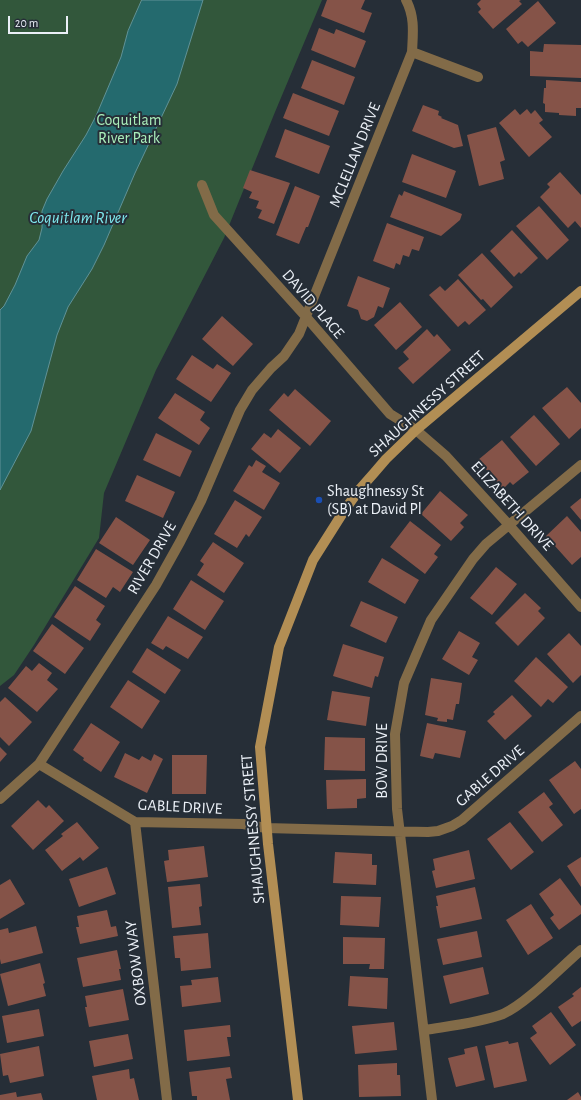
<!DOCTYPE html>
<style>
body{margin:0}
#map{position:relative;width:581px;height:1100px;overflow:hidden;background:#262e37;font-family:"Alegreya Sans",sans-serif}
canvas{display:block}
.scale{position:absolute;left:8px;top:16px;width:60px;height:18px;box-sizing:border-box;border:2px solid #ebf0f7;border-top:0;padding-left:5px;font-size:12px;line-height:14px;white-space:nowrap;color:#ebf0f7;-webkit-text-stroke:3px #262e37;paint-order:stroke}
</style>
<div id="map">
<canvas width="581" height="1100"></canvas>
<div class="scale">20 m</div>
</div>
<script>
const ctx = document.querySelector('canvas').getContext('2d');
ctx.lineJoin = 'round';
function fillPath(path, color) { ctx.fillStyle = color; ctx.fill(path, 'evenodd'); }
function trace(path, color, width, dash) { ctx.strokeStyle = color; ctx.lineWidth = width; ctx.lineCap = dash ? 'butt' : 'round'; ctx.setLineDash(dash || []); ctx.stroke(path); }
function drawText(font, color, halo, rows, align = 'center') {
  ctx.font = font + ' "Alegreya Sans",sans-serif'; ctx.lineWidth = 4; ctx.setLineDash([]); ctx.textBaseline = 'middle'; ctx.strokeStyle = halo; ctx.fillStyle = color; for (const [text, x, y, turn = 0] of rows) {
    ctx.save(); ctx.translate(x, y); ctx.rotate((+turn || 0) * Math.PI / 180); ctx.textAlign = isNaN(turn) ? turn : align; if (halo) ctx.strokeText(text, 0, 0); ctx.fillText(text, 0, 0); ctx.restore();
  }
}
fillPath(new Path2D(`
 M0,0H322L275,112L224,238L156,370L104,493L99,538L34,645L14,675L0,686Z`), '#32573b');
const water = new Path2D(`
 M142,0H203L177,84L135,173L104,245L92,269L68,307L57,335L31,431L0,490V310L4,306L15,285L27,256L39,240L42,228V211L47,199L63,171L86,135L96,116L121,57L128,31Z`);
fillPath(water, '#246a6e');
trace(water, '#609297', 1);
fillPath(new Path2D(`
 M327,0H365L361,9L372,13L364,33L321,16Z
 M481,0H521L519,1L522,4L493,29L478,12L481,9L477,4Z
 M538,1L556,23L528,47L522,41L518,44L506,29Z
 M319,28L334,34L336,29L366,41L355,68L311,50Z
 M544,44L581,45V78L530,76V51L543,52Z
 M312,60L355,77L344,105L301,88Z
 M546,80L581,82V108H576V116L559,115V113L545,112V104L543,103L544,88H546Z
 M293,93L339,111L329,136L283,118Z
 M423,105L439,111L438,115L442,117L441,118L458,125L463,146L454,148L412,131Z
 M515,109L520,115L527,109L531,114L535,110L543,120L539,123L552,137L529,157L499,123Z
 M496,127L505,160L500,162L504,179L479,186L467,135Z
 M285,129L330,146L319,174L275,157Z
 M412,154L456,171L446,198L402,182Z
 M250,170L290,183L274,224L258,218L262,210L256,208L259,201L249,198L252,192L243,188Z
 M560,172L581,195V228L575,221L568,228L540,197L550,187L547,184Z
 M295,186L320,196L308,227H306L299,244L276,235Z
 M404,191L462,214L460,220L441,236L390,217L399,194L402,196Z
 M539,206L569,240L547,260L516,226Z
 M387,223L424,237L419,251L412,249L409,257L403,255L400,265L396,263L394,269L373,261Z
 M512,230L538,258L521,274L519,272L514,277L490,251Z
 M482,253L513,287L491,308L483,299L481,300L458,275Z
 M358,276L390,288L383,308L378,306L374,317L367,321L361,319L358,310L347,306Z
 M458,279L486,310L469,325L465,321L458,327L429,295L440,286L445,291Z
 M400,302L422,327L396,350L374,325Z
 M222,316L253,344L233,366L202,339Z
 M427,329L434,337L437,334L451,350L413,384L398,368L409,359L403,352Z
 M192,355L213,369L217,364L231,373L211,402L176,379Z
 M567,387L581,403V428L569,439L542,408Z
 M295,389L331,421L310,446L269,410L284,393L288,397Z
 M175,393L205,412L200,420L210,428L199,445L158,418Z
 M534,415L560,444L536,466L510,437Z
 M278,429L301,448L280,473L251,449L264,433L271,438Z
 M156,433L192,451L180,477L143,460Z
 M502,440L529,472L513,485L510,482L503,489L478,460Z
 M256,460L266,466L262,472L280,483L264,510L233,491L249,465L252,467Z
 M137,475L175,492L163,518L125,501Z
 M440,491L468,515L460,523L464,527L451,541L421,514Z
 M581,498V520L570,507Z
 M235,500L262,517L249,537L246,534L237,548L214,534Z
 M567,516L581,532V557L572,565L546,536Z
 M116,517L150,540L133,565L99,543Z
 M410,521L441,545L434,554L438,557L425,574L390,547Z
 M213,542L244,563L224,593L197,575L204,564L200,561Z
 M96,549L133,572L120,592L113,587L106,598L77,580Z
 M382,558L419,580L405,604L368,582Z
 M496,567L517,584L492,615L470,598Z
 M191,580L224,601L205,630L173,609Z
 M75,586L105,606L96,620L101,624L90,641L54,617Z
 M525,593L541,608L538,611L545,618L518,646L495,623Z
 M361,601L398,617L386,643L350,626Z
 M168,616L203,637L188,659L166,646L163,650L151,643Z
 M52,624L84,648L65,674L33,651Z
 M459,631L480,643L472,657L478,660L469,675L442,659Z
 M569,633L581,646V675L573,683L547,654Z
 M343,644L384,657L378,677L375,676L372,688L333,676Z
 M147,648L181,670L165,694L132,672Z
 M536,657L568,687L553,703L548,699L541,707L514,681Z
 M39,663L52,673L47,680L58,689L37,712L8,688L26,666L32,671Z
 M431,678L462,683L459,704H456L453,720L447,719V722L437,721L438,718L425,715Z
 M128,680L160,701L142,729L110,707Z
 M332,691L370,697L366,726L327,720Z
 M512,695L532,716L505,740L487,721L495,714L493,712Z
 M5,697L32,722L9,746L0,737V702Z
 M91,723L120,742L101,772L83,760L84,758L73,750Z
 M427,723L466,731L460,758L435,753L433,759L420,756Z
 M325,737L365,738V771L324,770Z
 M0,747L7,754L0,762Z
 M125,753L139,760L142,756L151,761L154,754L163,759L147,793L114,777Z
 M172,755H207L206,794H172Z
 M575,761L581,769V809L574,814L549,780Z
 M366,779V798L357,799V808L327,809L326,780Z
 M544,792L553,804L549,807L563,825L542,842L518,812Z
 M38,800L46,808L49,805L64,821L33,850L11,826Z
 M77,822L99,848L83,861L80,857L62,871L45,850L63,836L61,834Z
 M510,822L534,852L511,870L487,839Z
 M204,846L208,877L167,882L164,861L169,860L168,850Z
 M469,850L475,879L436,888L432,871L435,870L433,859Z
 M335,852L372,854V865H377L376,885L333,883Z
 M581,857V887L567,866Z
 M107,867L116,894L79,907L69,879Z
 M560,878L581,906V914L559,930L550,918L554,915L539,894Z
 M10,879L25,904L0,919V885Z
 M200,884L202,906L199,907L201,925L172,928L168,887Z
 M475,887L482,919L440,928L436,906H438L436,896Z
 M341,896L381,897L379,927L340,925Z
 M531,904L553,938L528,955L506,920Z
 M107,910L111,927L116,926L118,936L80,944L76,927H79L77,916Z
 M36,926L43,953L1,964L0,959V930L8,928L9,933Z
 M477,931L482,957L443,965L437,939Z
 M208,933L211,968L181,971L180,958H175L173,936Z
 M343,937L385,938L384,969H369L370,964H343Z
 M117,950L121,969H119L121,980L83,987L77,958Z
 M40,963L45,983L43,984L46,996L8,1006L0,974Z
 M483,967L489,994L450,1004L443,976Z
 M350,976L388,978L387,1009L348,1006Z
 M218,977L221,1002L182,1007L180,986L192,985L191,980Z
 M581,987V1021L572,1027L558,1007L574,996L572,994Z
 M123,989L129,1020L89,1027L85,1007H87L85,996Z
 M39,1009L44,1036L7,1043L2,1016Z
 M551,1012L576,1045L550,1065L530,1038L537,1033L532,1026Z
 M394,1022L397,1050L355,1054L352,1026Z
 M230,1025L231,1037H227L230,1056L187,1061L184,1030Z
 M128,1034L133,1059L94,1067L89,1041Z
 M508,1041L509,1044L518,1042L527,1081L494,1088L485,1046Z
 M39,1046L44,1076L10,1083L8,1075L3,1076L0,1054Z
 M477,1046L485,1080L456,1087L448,1058L465,1054L464,1049Z
 M397,1063V1075H400L401,1096L359,1097L358,1065Z
 M230,1067L232,1078L226,1079L230,1100H197V1096H192L189,1072Z
 M129,1069L130,1079L134,1078L139,1100H97L92,1076Z
 M16,1092L17,1097L41,1093L43,1100H0V1095Z
 M578,1092L581,1097V1100H567Z`), '#855348');
trace(new Path2D(`
 M412,52L478,77
 M202,185L214,215L307,318L390,414L416,430L446,456L509,525L581,607
 M39,764L135,822L243,824L266,828L380,831L428,832L438,831L452,826L462,820L581,716
 M0,799L39,764L156,585L180,542L201,501L240,410L252,390L271,368L284,356L299,334L412,52C413,33 415,17 406,0
 M135,822L167,1100
 M425,1030C449,1026 479,1023 503,1014C527,1003 560,968 581,950
 M432,1100L397,809L395,734L404,683L431,620L473,559L486,544L581,465`), '#826b48', 10);
trace(new Path2D(`
 M298,1100L268,844L260,747L279,647L313,560L344,511L359,490L374,473L386,459L416,430L581,291`), '#b28e54', 10);
for (const [x, y, r, color] of [
 [319,500,4,"#1a4fb4"]
]) { const dot = new Path2D(); dot.arc(x, y, r, 0, 2 * Math.PI); ctx.fillStyle = color; ctx.fill(dot); trace(dot, '#262e37', 1.5); }
drawText('16px', '#abefbb', '#262e37', [
 ["Coquitlam",129,120],
 ["River Park",129,138]
]);
drawText('16px', '#ebf0f7', '#262e37', [
 ["MCLELLAN DRIVE",355,155,-68],
 ["DAVID PLACE",313,304,49],
 ["SHAUGHNESSY STREET",427,404,-42],
 ["ELIZABETH DRIVE",512,506,48],
 ["RIVER DRIVE",152,558,-60],
 ["BOW DRIVE",382,761,-90],
 ["GABLE DRIVE",490,776,-41],
 ["GABLE DRIVE",180,807,3],
 ["SHAUGHNESSY STREET",253,829,-95],
 ["OXBOW WAY",136,963,-97]
]);
drawText('16px', '#ebf0f7', '#262e37', [
 ["Shaughnessy St",327,491],
 ["(SB) at David Pl",327,509]
], 'left');
drawText('italic 17px', '#7fe9ef', '#262e37', [
 ["Coquitlam River",78,218]
]);
</script>
